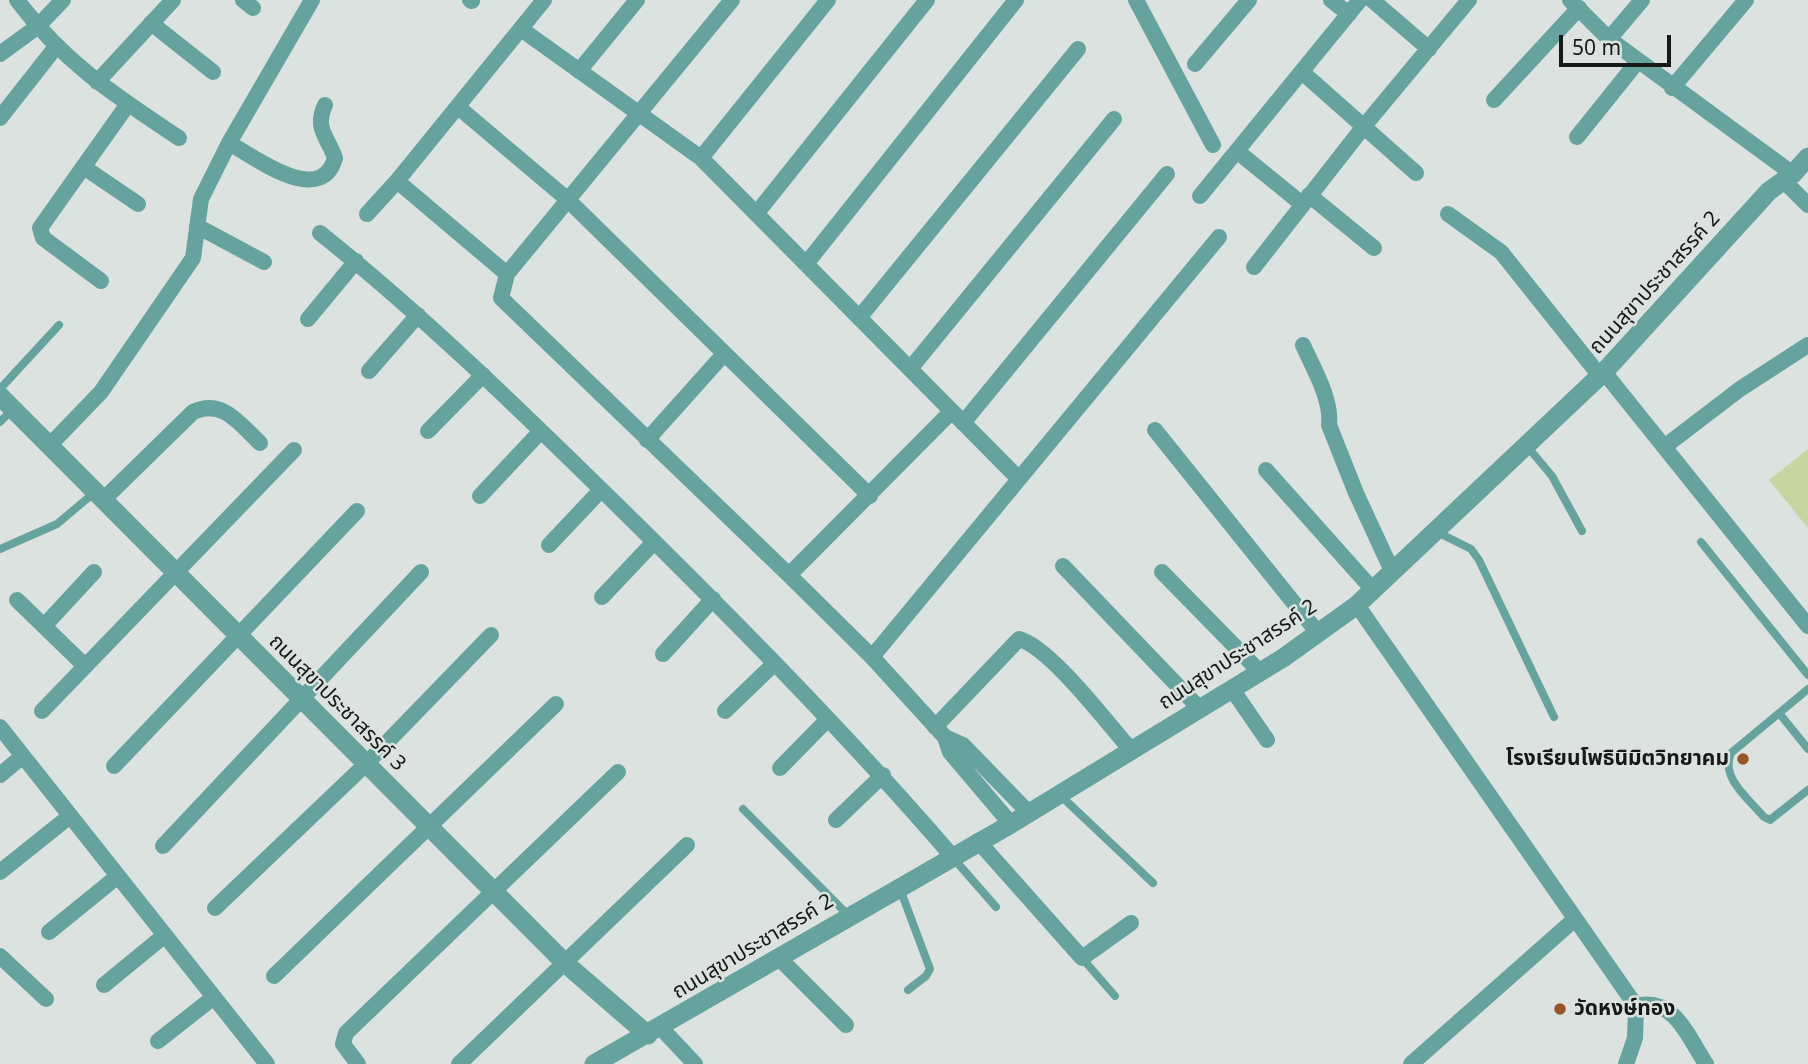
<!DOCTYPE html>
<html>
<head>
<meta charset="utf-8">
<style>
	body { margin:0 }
	#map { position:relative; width:1808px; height:1064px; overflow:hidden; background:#dbe2df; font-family:"Noto Sans",sans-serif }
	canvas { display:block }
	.scale { position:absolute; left:1559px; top:35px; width:112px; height:32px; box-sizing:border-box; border:4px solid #161917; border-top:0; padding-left:9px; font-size:21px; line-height:24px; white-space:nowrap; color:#161917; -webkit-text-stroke:5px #dbe2df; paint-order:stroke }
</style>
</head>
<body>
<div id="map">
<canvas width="1808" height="1064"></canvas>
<div class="scale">50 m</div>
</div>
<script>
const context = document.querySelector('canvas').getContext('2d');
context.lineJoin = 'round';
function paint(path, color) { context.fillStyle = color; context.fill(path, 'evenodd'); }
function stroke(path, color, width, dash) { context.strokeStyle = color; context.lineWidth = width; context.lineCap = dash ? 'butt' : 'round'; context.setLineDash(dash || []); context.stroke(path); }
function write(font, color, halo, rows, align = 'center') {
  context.font = font + ' "Noto Sans","Noto Sans Thai",sans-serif'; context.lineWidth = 5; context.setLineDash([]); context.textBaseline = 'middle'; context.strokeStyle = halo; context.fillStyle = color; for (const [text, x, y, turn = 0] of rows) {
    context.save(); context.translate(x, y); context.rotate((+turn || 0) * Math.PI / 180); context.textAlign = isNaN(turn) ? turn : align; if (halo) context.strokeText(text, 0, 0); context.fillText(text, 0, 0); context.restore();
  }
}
paint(new Path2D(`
	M1808,449V528L1769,480Z`), '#c7d6a0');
stroke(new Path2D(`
	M0,389L59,325
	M0,422L13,409
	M1526,445L1552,476L1582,531
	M1435,531L1471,549L1479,560L1554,717
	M1701,542L1808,675
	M0,549L57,524L95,492
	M1808,689L1731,753C1720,778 1749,799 1764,817L1770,820L1808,790
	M1779,713L1808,749
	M1061,796L1153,883
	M743,809L850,917
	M954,859L996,907
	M900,889L930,969L926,976L908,990
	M1082,958L1115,996`), '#67a39e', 8);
stroke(new Path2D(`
	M17,0C63,62 116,96 179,138
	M243,0L253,8
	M470,0L472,1
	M732,0L507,274L501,298L789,575L872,657L945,737L950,752L1011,824
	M1136,0L1213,145
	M1331,0L1349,14
	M1372,0L1429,49
	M1570,0L1609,39L1793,174
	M151,23L213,72
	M521,29L701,158L1019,479
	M1609,39L1642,0
	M0,54L37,27L63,0
	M1195,64L1249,0
	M579,71L637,0
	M1302,72L1416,173
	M97,82L173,0
	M1672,88L1746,0
	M1494,100L1579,8
	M458,107L567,199L870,496
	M0,118L55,48
	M1577,137L1638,61
	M229,143C254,157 321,208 335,158C328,137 314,129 325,105
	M1238,152L1302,204
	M701,158L828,0
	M85,168L138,204
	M397,181L507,274
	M1784,181L1808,205
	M1309,195L1374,248
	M1200,196L1360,0
	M367,214L397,181L544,0
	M756,214L927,0
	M1448,214L1501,252L1600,376
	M197,226L264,262
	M320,233C425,317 520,410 616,504C732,618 846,733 952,856
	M806,264L1016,0
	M1254,267L1365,125L1469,0
	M101,281L43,238L40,228L128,104
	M859,318L1078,49
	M308,319L356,261
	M1303,345C1313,368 1332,399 1329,425L1356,493L1392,571
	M910,369L1114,119
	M369,371L418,315
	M1604,372L1808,626
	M963,423L1167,174
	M1155,430L1318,633
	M428,431L483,375
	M647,440L724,354
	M49,446L101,392L193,258L201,199L229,143L312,0
	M1664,447L1740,389L1808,345
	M1266,470L1373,590
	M480,496L541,431
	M103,500L193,412C222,398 240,424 260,443
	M549,545L601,490
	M1063,566L1200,709
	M1162,572L1260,672
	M789,575L952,411
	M602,597L654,542
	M17,600L84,665
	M1357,605L1636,1006L1635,1038L1626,1064
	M45,625L94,572
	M663,654L713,599
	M872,657L1219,237
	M1232,689L1267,740
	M42,711L294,450
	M725,711L775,663
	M0,727L267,1064
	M935,727L1019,639C1050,647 1108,724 1131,750
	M945,737L963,745L1028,812
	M114,766L357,511
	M780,768L827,720
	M0,775L23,756
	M836,820L883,775
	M978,841L1082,958L1131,923
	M163,846L421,572
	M0,872L70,816
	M215,908L366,764L491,635
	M49,932L118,876
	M0,956L46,999
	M779,958L846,1025
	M274,976L556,704
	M104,985L165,935
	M1636,1006C1674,996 1688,1037 1706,1064
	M661,1028L695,1064
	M158,1041L214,997
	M358,1064L343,1044L346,1033L618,772
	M459,1064L687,845
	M1411,1064L1575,919`), '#67a39e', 16);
stroke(new Path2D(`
	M0,396L566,964L648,1035
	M594,1064L1011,824L1283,658L1357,605L1604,372L1769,191L1793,174L1808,157`), '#67a39e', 19);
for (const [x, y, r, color] of [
	[1743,759,7,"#995427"],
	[1560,1009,7,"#995427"]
]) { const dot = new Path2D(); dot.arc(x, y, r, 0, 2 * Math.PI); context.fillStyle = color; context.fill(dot); stroke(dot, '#dbe2df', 2.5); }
write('21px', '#161917', '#dbe2df', [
	["ถนนสุขาประชาสรรค์ 2",1655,283,-48],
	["ถนนสุขาประชาสรรค์ 2",1238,655,-33],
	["ถนนสุขาประชาสรรค์ 3",337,703,45],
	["ถนนสุขาประชาสรรค์ 2",753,947,-31]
]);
write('bold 21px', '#161917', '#dbe2df', [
	["โรงเรียนโพธินิมิตวิทยาคม",1729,759],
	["วัดหงษ์ทอง",1574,1009,"left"]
], 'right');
</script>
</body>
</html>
